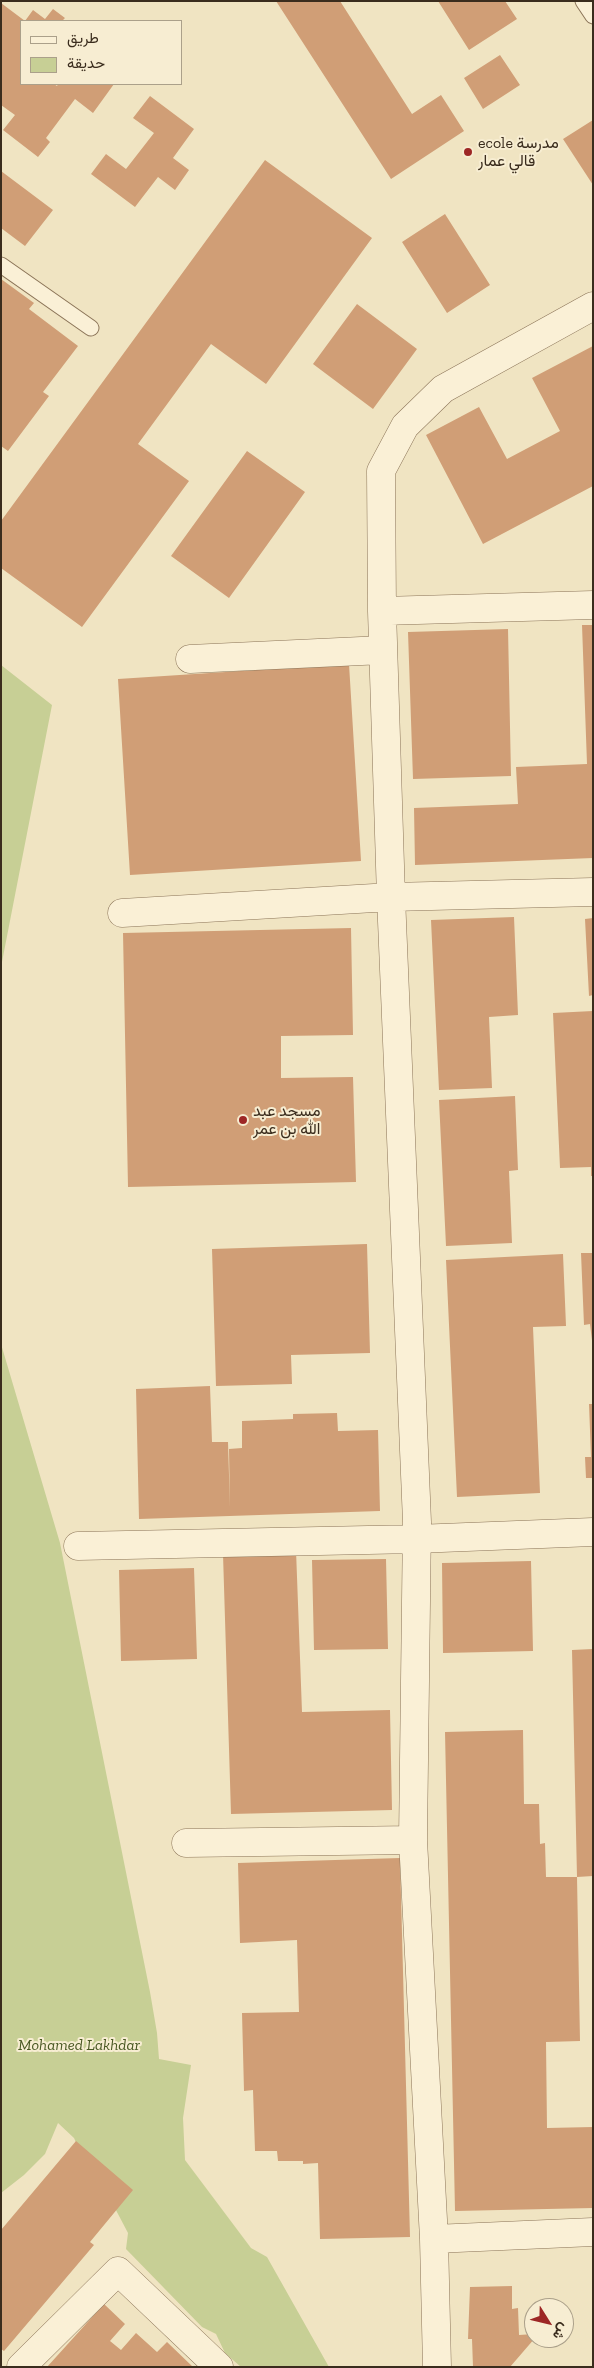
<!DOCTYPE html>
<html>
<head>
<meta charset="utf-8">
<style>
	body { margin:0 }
	#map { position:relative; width:594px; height:2368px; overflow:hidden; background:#f0e4c2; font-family:"Zilla Slab",Vazirmatn,serif }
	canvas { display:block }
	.frame { position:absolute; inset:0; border:2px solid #3a2c1d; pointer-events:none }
	.legend { position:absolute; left:20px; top:20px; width:162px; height:65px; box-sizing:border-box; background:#f7edd2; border:1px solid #aba08a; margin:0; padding:6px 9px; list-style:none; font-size:15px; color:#3a2c1d }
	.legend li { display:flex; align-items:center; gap:10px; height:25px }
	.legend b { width:25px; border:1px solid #aba08a }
	.north { position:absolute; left:524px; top:2298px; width:50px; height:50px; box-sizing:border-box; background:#f7edd2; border:1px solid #aba08a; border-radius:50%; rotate:126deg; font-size:14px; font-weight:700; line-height:20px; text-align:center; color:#3a2c1d }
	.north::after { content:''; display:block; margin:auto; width:18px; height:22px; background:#9d2725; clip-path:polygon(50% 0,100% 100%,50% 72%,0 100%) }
</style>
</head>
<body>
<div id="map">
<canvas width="594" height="2368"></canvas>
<div class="frame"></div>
<ul class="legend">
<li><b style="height:6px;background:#faf0d6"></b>طريق</li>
<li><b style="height:14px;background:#c7cf95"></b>حديقة</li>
</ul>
<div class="north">ش</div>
</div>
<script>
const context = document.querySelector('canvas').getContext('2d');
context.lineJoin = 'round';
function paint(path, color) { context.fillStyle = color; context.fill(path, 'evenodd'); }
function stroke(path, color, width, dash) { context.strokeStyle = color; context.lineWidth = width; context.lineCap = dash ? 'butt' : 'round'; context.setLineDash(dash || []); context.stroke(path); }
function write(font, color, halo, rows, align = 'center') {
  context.font = font + ' "Zilla Slab",Vazirmatn,serif'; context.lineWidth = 4; context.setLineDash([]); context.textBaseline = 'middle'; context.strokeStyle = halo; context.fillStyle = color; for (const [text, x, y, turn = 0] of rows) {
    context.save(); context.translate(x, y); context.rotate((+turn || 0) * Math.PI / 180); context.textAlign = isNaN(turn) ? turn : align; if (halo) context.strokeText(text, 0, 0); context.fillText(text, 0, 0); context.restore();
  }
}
paint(new Path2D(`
	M1,665L52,705L1,967Z
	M1,1344L60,1543L150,1992L157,2033L159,2059L191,2065L183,2118L185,2160L251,2248L267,2257L329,2367H241L225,2353L216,2334L202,2327L126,2249L128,2233L107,2193L85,2162L74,2138L58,2123L45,2154L24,2175L1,2193Z`), '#c7cf95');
paint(new Path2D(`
	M276,1H340L412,114L441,95L464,131L391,179Z
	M438,1H505L517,19L469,50Z
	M1,3L25,21L33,10L45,19L53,9L65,18L62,21H21V84H54L57,86L58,84H114L93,113L75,99L46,138L50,142L38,157L3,130L15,115L1,105Z
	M500,55L520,85L483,109L464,78Z
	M150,96L194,129L173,158L189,170L175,190L158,177L135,207L91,174L106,154L126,169L154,133L133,118Z
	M593,120V185L563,139Z
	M265,160L372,238L266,384L211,344L138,444L189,481L82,627L1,568V521Z
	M1,171L53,210L25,246L1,228Z
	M445,214L490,285L447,313L402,242Z
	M1,279L34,303L29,309L78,346L43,392L49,396L8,451L1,446Z
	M357,304L417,349L373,409L313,364Z
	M593,346V486L483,544L426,435L479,407L507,459L560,431L532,378Z
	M247,451L305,492L229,598L171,556Z
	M582,625H593V858L415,865L414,808L518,804L516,767L587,764Z
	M508,629L511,776L413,779L408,632Z
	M349,664L361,861L130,875L118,679Z
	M514,917L518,1015L489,1017L492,1088L439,1090L431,920Z
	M593,918V995L589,996L585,919Z
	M351,928L353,1035L281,1036V1078L353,1077L356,1182L128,1187L123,933Z
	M593,1011V1176H591V1167L560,1168L553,1013Z
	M515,1096L518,1170L509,1171L512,1243L446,1246L439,1100Z
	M367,1244L370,1353L291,1355L292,1384L216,1386L212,1249Z
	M581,1253H593V1349L590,1324L584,1325Z
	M563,1254L566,1326L533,1327L540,1493L457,1497L446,1260Z
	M210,1386L212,1442H228L230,1508L229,1449L242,1448V1421L293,1419V1414L337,1413L338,1431L378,1430L380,1511L139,1519L136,1389Z
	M589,1404H593V1457H591Z
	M585,1457H593V1478H586Z
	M296,1550L302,1712L390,1710L392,1810L231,1814L223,1554Z
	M386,1559L388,1649L314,1650L312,1560Z
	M531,1561L533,1651L443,1653L442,1563Z
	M194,1568L197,1659L121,1661L119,1570Z
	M593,1649V1876L577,1877L572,1650Z
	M523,1730L524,1804H539L540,1844L545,1843L546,1877H577L580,2041L546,2042L547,2128L593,2127V2208L455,2211L445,1732Z
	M400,1858L410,2237L320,2239L318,2163L303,2164V2161H278L277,2151H255L253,2090L244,2091L242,2013L299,2012L297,1940L240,1943L238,1863Z
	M76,2141L133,2190L90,2242L94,2245L4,2351L1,2349V2230Z
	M512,2286V2309L518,2308L519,2335L534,2334L535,2338L510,2367H473L472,2339H468L470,2287Z
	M104,2304L125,2324L110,2341L121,2350L136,2333L157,2352L167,2342L193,2367H47Z`), '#d09e76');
const lane = new Path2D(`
	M583,1L593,16
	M1,265L91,328`);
const street = new Path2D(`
	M382,611L593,605
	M190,659L383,650
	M122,913L391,897L593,892
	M78,1546L416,1539L593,1532
	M186,1843L413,1840
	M434,2239L593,2232
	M21,2367L118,2271L219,2367
	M437,2367L434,2239L413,1840L417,1522L391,897L382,611L381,471L405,426L443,389L593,306`);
stroke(lane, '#8b7458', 17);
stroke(street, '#8b7458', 29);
stroke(lane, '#faf0d6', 15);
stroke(street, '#faf0d6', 28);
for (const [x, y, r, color] of [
	[468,152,5,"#9d2725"],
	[243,1120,5,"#9d2725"]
]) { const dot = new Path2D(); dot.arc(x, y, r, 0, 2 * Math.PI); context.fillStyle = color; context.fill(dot); stroke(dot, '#f7edd2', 2); }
write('16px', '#3a2c1d', '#f7edd2', [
	["ecole مدرسة",478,143],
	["قالي عمار",478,161],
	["مسجد عبد",253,1111],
	["الله بن عمر",253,1129]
], 'left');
write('italic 16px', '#495823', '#f7edd2', [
	["Mohamed Lakhdar",79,2045]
]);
</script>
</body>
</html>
